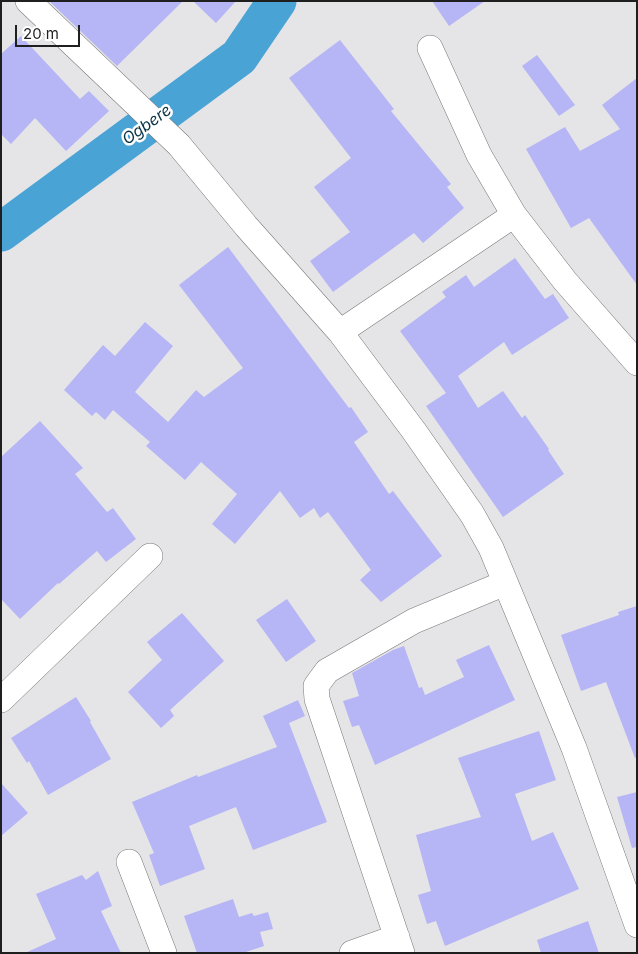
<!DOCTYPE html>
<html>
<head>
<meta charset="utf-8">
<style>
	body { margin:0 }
	#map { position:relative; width:638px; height:954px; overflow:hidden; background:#e5e5e7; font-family:Inter,sans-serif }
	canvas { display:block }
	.frame { position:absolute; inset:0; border:2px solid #1f1f20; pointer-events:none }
	.scale { position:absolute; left:15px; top:25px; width:65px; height:22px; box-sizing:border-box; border:2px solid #1f1f20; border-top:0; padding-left:6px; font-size:15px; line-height:18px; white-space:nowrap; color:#1f1f20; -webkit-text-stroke:4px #fff; paint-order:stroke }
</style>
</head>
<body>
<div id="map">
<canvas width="638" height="954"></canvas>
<div class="frame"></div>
<div class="scale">20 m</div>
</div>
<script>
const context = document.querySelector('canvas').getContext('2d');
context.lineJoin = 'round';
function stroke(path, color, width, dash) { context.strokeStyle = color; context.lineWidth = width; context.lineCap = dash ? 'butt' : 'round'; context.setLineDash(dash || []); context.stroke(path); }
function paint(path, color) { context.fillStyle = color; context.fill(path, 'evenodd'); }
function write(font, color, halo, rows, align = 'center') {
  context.font = font + ' Inter,sans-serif'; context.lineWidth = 5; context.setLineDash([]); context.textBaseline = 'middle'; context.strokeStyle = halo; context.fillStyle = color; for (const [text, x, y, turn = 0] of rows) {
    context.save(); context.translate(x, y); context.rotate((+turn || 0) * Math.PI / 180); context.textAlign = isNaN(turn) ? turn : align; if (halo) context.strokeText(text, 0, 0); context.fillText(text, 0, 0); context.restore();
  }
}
stroke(new Path2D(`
	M1,232L239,57L277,1`), '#49a3d4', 39);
paint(new Path2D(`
	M49,1H183L117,66Z
	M193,1H236L216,23Z
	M432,1H485L449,26Z
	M21,36L80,99L89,91L109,111L66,151L35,118L11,144L1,134V54Z
	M340,40L394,109L391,111L451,184L447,187L464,208L423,243L414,233L333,292L310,261L350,232L314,187L351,158L289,78Z
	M537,55L575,105L559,116L522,66Z
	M637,78V285L589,218L571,228L526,149L565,127L580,151L620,129L602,105Z
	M228,247L349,408L351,407L368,432L354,442L389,494L393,491L442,556L381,602L360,580L371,570L328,512L320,518L314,508L300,518L280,491L235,544L212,524L237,494L201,462L185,480L146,446L150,442L113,410L105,420L96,412L92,416L64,390L103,345L115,356L145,322L173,346L135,392L168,422L196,390L204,397L243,368L179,285Z
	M515,258L545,299L553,294L569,318L512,355L504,342L458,376L478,408L503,391L522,418L525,415L549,449L548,450L564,474L503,517L426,406L446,393L400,331L446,297L442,292L466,275L474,287Z
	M40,421L83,468L75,474L107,512L113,508L136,539L106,562L97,551L59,584L58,583L20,619L1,599V457Z
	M287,599L316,641L286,662L256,620Z
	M637,606V757L635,758L606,682L581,691L561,635L619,615L618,612Z
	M182,613L224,661L170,710L174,716L161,728L128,692L162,660L147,642Z
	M489,645L515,700L375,765L359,725L352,727L343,701L359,696L352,673L393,650L404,646L419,688L422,687L425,695L464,677L456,660Z
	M76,697L91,721L90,722L111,759L48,795L29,761L27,763L11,738Z
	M298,700L305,716L289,723L327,822L253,850L236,807L189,826L205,869L160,886L149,855L154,853L132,802L197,775L198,777L277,747L263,716Z
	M539,731L556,780L515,794L532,841L553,832L579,889L445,946L436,921L427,924L418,895L431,891L416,835L481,817L458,758Z
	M1,783L28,813L1,836Z
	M637,792V847L632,848L617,797Z
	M98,871L112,906L101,911L121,953H25L56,939L36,894L82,875L86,880Z
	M233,899L239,917L252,913L254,916L268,912L273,929L260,932L264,946L243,953H197L184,916Z
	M588,921L599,953H541L537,940Z`), '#b6b5f5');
const minor = new Path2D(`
	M28,1L179,145L246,226L340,332L414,431L472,514L491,548L574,748L637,925
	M430,48L479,155L514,215L565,281L637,363
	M340,332L514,215
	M1,700L150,556
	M129,862L164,953
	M352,953L397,937
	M402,953L317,699L316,686L327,671L414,621L505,583`);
stroke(minor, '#787879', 26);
stroke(minor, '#fff', 25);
write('italic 16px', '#0a3347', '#fff', [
	["Ogbere",147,125,-36]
]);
</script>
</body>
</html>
